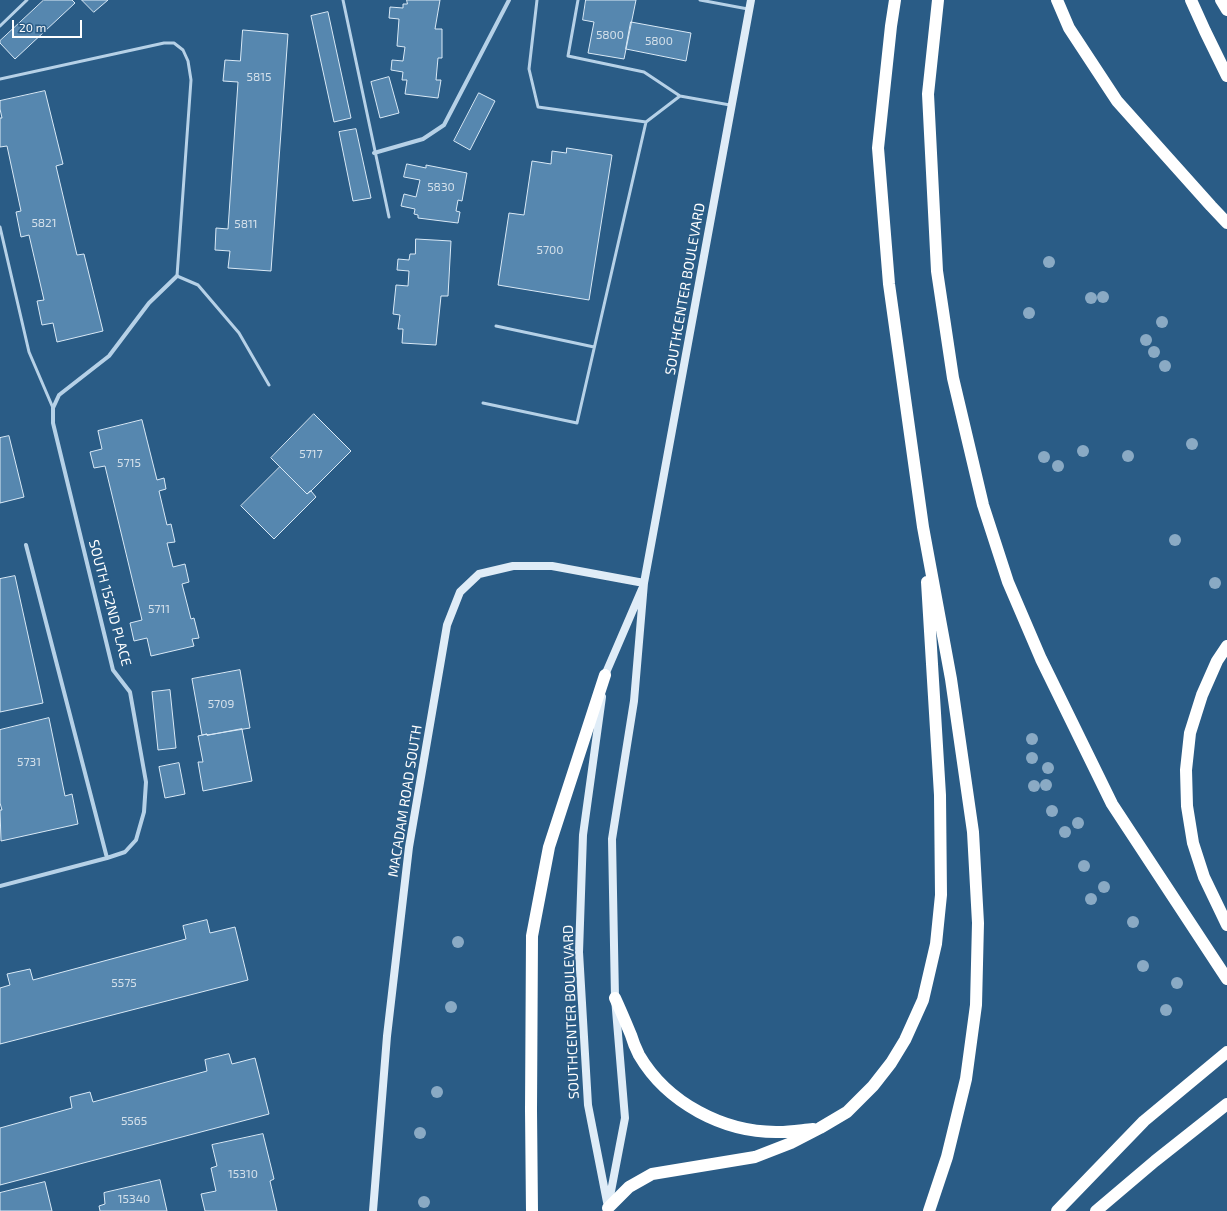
<!DOCTYPE html>
<html>
<head>
<meta charset="utf-8">
<style>
	body { margin:0 }
	#map { position:relative; width:1227px; height:1211px; overflow:hidden; background:#2a5c86; font-family:"Exo 2",sans-serif }
	canvas { display:block }
	.scale { position:absolute; left:12px; top:20px; width:70px; height:18px; box-sizing:border-box; border:2px solid #fff; border-top:0; padding-left:5px; font-size:12px; line-height:14px; white-space:nowrap; color:#fff; -webkit-text-stroke:3px #2a5c86; paint-order:stroke }
</style>
</head>
<body>
<div id="map">
<canvas width="1227" height="1211"></canvas>
<div class="scale">20 m</div>
</div>
<script>
const context = document.querySelector('canvas').getContext('2d');
context.lineJoin = 'round';
function paint(path, color) { context.fillStyle = color; context.fill(path, 'evenodd'); }
function stroke(path, color, width, dash) { context.strokeStyle = color; context.lineWidth = width; context.lineCap = dash ? 'butt' : 'round'; context.setLineDash(dash || []); context.stroke(path); }
function write(font, color, halo, rows, align = 'center') {
  context.font = font + ' "Exo 2",sans-serif'; context.lineWidth = 3.5; context.setLineDash([]); context.textBaseline = 'middle'; context.strokeStyle = halo; context.fillStyle = color; for (const [text, x, y, turn = 0] of rows) {
    context.save(); context.translate(x, y); context.rotate((+turn || 0) * Math.PI / 180); context.textAlign = isNaN(turn) ? turn : align; if (halo) context.strokeText(text, 0, 0); context.fillText(text, 0, 0); context.restore();
  }
}
const building = new Path2D(`
	M44,0H72L75,3L15,59L0,43V41Z
	M82,0H108L94,12Z
	M407,0H440L435,29H442V58H438L436,80H441L438,98L405,94L407,80H402L403,72L391,70L392,60L403,61L405,47L397,46L399,19L389,18L390,7L403,8V4H407Z
	M586,0H636L624,59L588,53L594,22L583,20Z
	M328,12L351,118L334,122L311,16Z
	M631,22L691,33L686,61L626,49Z
	M243,30L288,34L271,271L228,268L230,251L215,250L216,228L228,229L238,82L223,81L225,60L240,61Z
	M389,77L399,113L380,118L371,82Z
	M45,91L63,164L56,166L77,255L84,254L103,331L57,342L53,323L42,325L37,301L44,300L29,235L21,237L16,212L21,211L7,146L0,147V118H2L0,109V101Z
	M479,93L495,101L470,150L454,141Z
	M356,129L371,198L353,201L339,132Z
	M567,148L612,155L589,300L498,285L509,213L524,215L532,161L551,164L552,151L566,153Z
	M407,164L426,168V165L467,173L462,201L458,200L456,211L460,212L458,223L418,218V215L414,214L415,209L401,206L404,194L416,197L420,180L404,177Z
	M416,239L451,241L448,296H441L436,345L402,343L403,329H398L400,315L393,314L396,285L408,286L409,271L397,270L398,259L409,260L410,254H415Z
	M314,414L351,451L311,491L307,494L271,458Z
	M142,420L157,480L164,478L166,489L159,491L167,525L171,524L175,542L167,543L173,567L185,564L189,582L182,584L191,619L194,618L199,638L192,639L194,646L151,656L147,638L134,641L130,623L142,620L105,466L94,468L90,452L102,449L98,431Z
	M9,436L24,497L0,503V438Z
	M280,467L307,494L310,491H311L316,497L274,539L241,506Z
	M15,576L43,703L0,712V579Z
	M240,670L250,728L207,735V734L202,735L192,679Z
	M170,690L176,748L158,750L152,692Z
	M49,718L65,796L72,794L78,824L1,841L0,810H2L0,803V730Z
	M242,729L252,781L203,791L198,762H203L198,736L207,734V735Z
	M179,763L185,794L165,798L159,767Z
	M207,920L210,933L235,927L248,980L0,1044V988L10,985L7,974L30,969L33,980L186,939L183,926Z
	M229,1054L232,1064L255,1058L269,1114L0,1185V1128L72,1108L70,1097L90,1092L93,1102L207,1071L205,1060Z
	M263,1134L274,1179L270,1181L277,1211H205L201,1194L216,1191L211,1168L217,1166L212,1145Z
	M160,1180L167,1211H100L99,1206L105,1204L104,1193Z
	M45,1182L52,1211H0V1193Z`);
paint(building, '#5687af');
stroke(building, '#d9e9f6', 1);
stroke(new Path2D(`
	M343,0L389,217
	M578,0L568,56L644,72L680,96
	M700,0L748,9
	M0,26L27,0
	M0,79L164,43H174L183,50L188,61L191,80L177,276L198,285L239,333L269,385
	M646,122L680,96L730,105
	M0,227L29,352L53,408
	M496,326L594,347
	M483,403L577,423L646,122L538,107L529,69L537,0`), '#b6d1e7', 3);
stroke(new Path2D(`
	M374,153L423,139L444,125L509,0
	M26,545L107,858
	M0,886L107,858L125,852L136,840L144,812L146,782L130,692L113,670L53,423V408L59,395L109,356L149,303L177,276`), '#b6d1e7', 4);
stroke(new Path2D(`
	M604,680L605,675L642,589
	M602,697L583,835L579,952L588,1105L607,1202
	M608,1207L625,1118L615,998L612,839L634,701L644,583L751,0
	M373,1211L387,1036L409,847L447,625L460,592L479,574L513,566H552L644,583`), '#dfecf7', 8);
stroke(new Path2D(`
	M895,0L891,26L878,148L889,284L923,527L951,679L973,832L978,923L976,1005L966,1079L947,1157L929,1211
	M938,0L928,94L937,271L953,378L983,505L1008,582L1041,659L1112,804L1227,979
	M1057,0L1069,28L1117,101L1211,206L1227,223
	M1191,0L1205,31L1227,76
	M1221,0L1227,10
	M1227,646L1217,661L1202,695L1190,733L1186,770L1187,806L1193,843L1204,877L1227,925
	M615,998C621,1011 626,1023 631,1035C633,1042 636,1049 639,1055C667,1103 724,1133 779,1132C790,1132 802,1130 813,1129
	M608,1208L629,1187L652,1174L755,1157L791,1143L820,1128L847,1112L873,1086L891,1063L905,1040L923,1000L936,944L941,895L940,795L927,582
	M532,1211L531,1110L532,936L549,847L605,675
	M1057,1211L1144,1121L1227,1052
	M1096,1211L1155,1161L1227,1104`), '#fff', 12);
context.fillStyle = '#8aaac4';
for (const [x, y] of [
	[1049,262],
	[1103,297],
	[1091,298],
	[1029,313],
	[1162,322],
	[1146,340],
	[1154,352],
	[1165,366],
	[1192,444],
	[1083,451],
	[1128,456],
	[1044,457],
	[1058,466],
	[1175,540],
	[1215,583],
	[1032,739],
	[1032,758],
	[1048,768],
	[1046,785],
	[1034,786],
	[1052,811],
	[1078,823],
	[1065,832],
	[1084,866],
	[1104,887],
	[1091,899],
	[1133,922],
	[458,942],
	[1143,966],
	[1177,983],
	[451,1007],
	[1166,1010],
	[437,1092],
	[420,1133],
	[424,1202]
]) { context.beginPath(); context.arc(x, y, 6, 0, 2 * Math.PI); context.fill(); }
write('12px', '#d5e1eb', null, [
	["5800",610,35],
	["5800",659,41],
	["5815",259,77],
	["5830",441,187],
	["5821",44,223],
	["5811",246,224],
	["5700",550,250],
	["5717",311,454],
	["5715",129,463],
	["5711",159,609],
	["5709",221,704],
	["5731",29,762],
	["5575",124,983],
	["5565",134,1121],
	["15310",243,1174],
	["15340",134,1199]
]);
write('14px', '#fff', '#2a5c86', [
	["SOUTHCENTER BOULEVARD",685,289,-80],
	["SOUTH 152ND PLACE",110,603,75],
	["MACADAM ROAD SOUTH",405,801,-81],
	["SOUTHCENTER BOULEVARD",571,1012,-92]
]);
</script>
</body>
</html>
